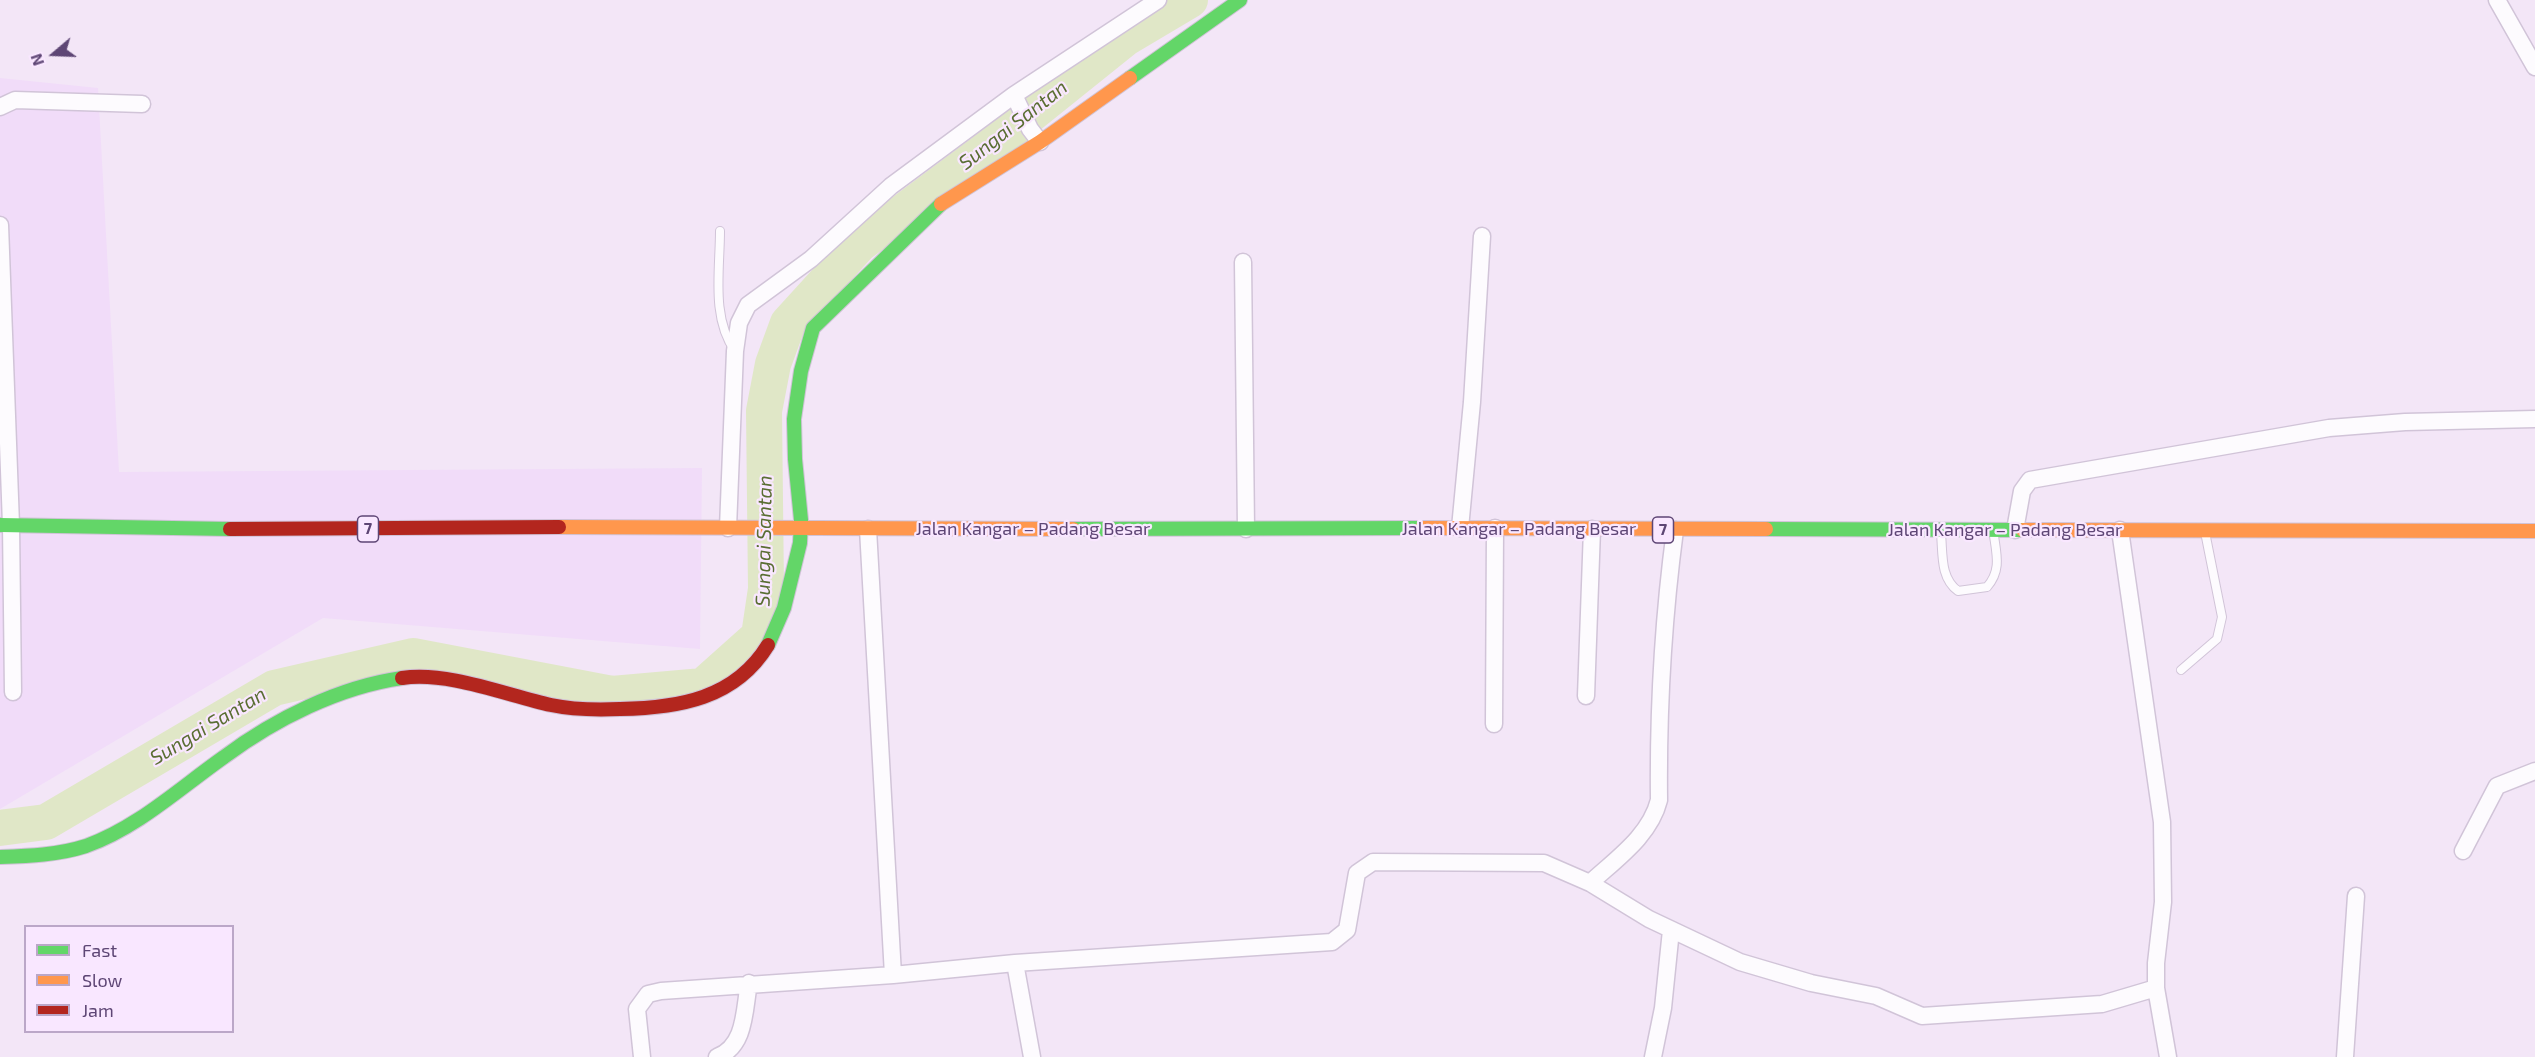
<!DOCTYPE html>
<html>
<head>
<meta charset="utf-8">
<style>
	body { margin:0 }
	#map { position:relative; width:2535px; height:1057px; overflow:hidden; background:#f3e6f7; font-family:"Exo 2",sans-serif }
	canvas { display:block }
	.legend { position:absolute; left:24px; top:925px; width:210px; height:108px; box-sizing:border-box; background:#f9e7ff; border:2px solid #bba7c8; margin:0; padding:8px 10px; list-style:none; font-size:18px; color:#5e4675 }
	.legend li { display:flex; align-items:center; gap:12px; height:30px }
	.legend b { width:30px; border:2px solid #bba7c8 }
	.north { position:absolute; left:24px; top:24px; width:60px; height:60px; -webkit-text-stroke:4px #f9e7ff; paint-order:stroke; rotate:251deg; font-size:16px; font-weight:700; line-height:24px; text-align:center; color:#5e4675 }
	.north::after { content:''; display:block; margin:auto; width:21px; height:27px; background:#5e4675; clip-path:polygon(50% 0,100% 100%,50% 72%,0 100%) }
</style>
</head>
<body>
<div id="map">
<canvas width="2535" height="1057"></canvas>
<ul class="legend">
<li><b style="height:8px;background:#63d668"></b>Fast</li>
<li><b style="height:8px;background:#ff974d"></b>Slow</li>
<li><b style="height:8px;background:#b3261e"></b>Jam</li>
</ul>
<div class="north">N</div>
</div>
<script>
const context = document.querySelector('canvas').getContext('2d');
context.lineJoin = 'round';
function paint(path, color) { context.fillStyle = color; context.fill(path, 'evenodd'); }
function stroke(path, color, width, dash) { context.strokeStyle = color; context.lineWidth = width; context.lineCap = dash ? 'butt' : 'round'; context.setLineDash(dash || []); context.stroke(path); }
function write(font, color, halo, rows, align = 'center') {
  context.font = font + ' "Exo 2",sans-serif'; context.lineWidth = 4.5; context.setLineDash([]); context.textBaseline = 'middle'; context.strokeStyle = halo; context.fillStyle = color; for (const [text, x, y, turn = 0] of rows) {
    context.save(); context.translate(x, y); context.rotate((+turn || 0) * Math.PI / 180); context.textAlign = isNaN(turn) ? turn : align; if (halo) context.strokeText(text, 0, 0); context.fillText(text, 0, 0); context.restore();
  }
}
paint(new Path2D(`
	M0,78L98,88L119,472L702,468L700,649L323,618L0,809Z`), '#f1dcf9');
stroke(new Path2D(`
	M0,828L46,822L274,688L413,656L612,694L703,686L759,636L766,589L764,411L773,364L788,323L860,244L999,140L1126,38L1190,0`), '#e0e7c7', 36);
const lane = new Path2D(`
	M720,231C720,270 711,318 735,351
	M1941,534C1943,554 1940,578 1958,591L1987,587C2001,571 1997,556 1994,536
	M2181,670L2217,639L2222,617L2206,537`);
const street = new Path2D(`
	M2497,0L2535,67
	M1014,95L1030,129L1040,142
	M0,107L15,100L142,104
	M0,225L11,525L13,692
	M1243,262L1246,529
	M728,528L735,351L739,323L748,305L811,259L891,186L1014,95L1158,0
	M1460,528L1472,402L1482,236
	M868,529L893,975
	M2015,530L2022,491L2030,480L2329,428L2405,422L2535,419
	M2120,530L2162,822L2163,902L2156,963V988L2168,1057
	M1586,696L1592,529
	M1494,724L1495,528
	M2463,851L2497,786L2535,771
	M1590,883C1616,859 1650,836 1659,800C1658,709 1663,620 1675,530
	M1015,963L1032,1057
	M642,1057L637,1009L648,994L661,991L893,975L1015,963L1332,942L1347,930L1357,873L1373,862L1544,863L1590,883L1649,919L1740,962L1811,983L1876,996L1922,1016L2102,1004L2156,988
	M717,1057C746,1046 744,1010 749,983
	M1653,1057L1663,1008L1671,930
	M2345,1057L2356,896`);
const fast = new Path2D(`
	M1130,78L1240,0
	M0,525L230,529
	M1073,529L1422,528
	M1766,529L2023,530
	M768,645L784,608L800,543L801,520L795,459L794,419L801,371L813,328L941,204
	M0,857C29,856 58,855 86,846C137,828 180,788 224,757C275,719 339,687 402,678`);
const slow = new Path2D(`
	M941,204L1040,142L1130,78
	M559,527L1073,529
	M1422,528L1766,529
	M2023,530L2535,531`);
const jam = new Path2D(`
	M230,529L559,527
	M402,678C448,671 506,695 551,705C574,710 596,710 620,709C678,708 735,699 768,645`);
stroke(lane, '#d1c4d8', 10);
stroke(street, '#d1c4d8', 19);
stroke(fast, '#d0c3d7', 16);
stroke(slow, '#d0c3d7', 16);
stroke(jam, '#d0c3d7', 16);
stroke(lane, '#fdfbfe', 8);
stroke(street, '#fdfbfe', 16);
stroke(fast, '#63d668', 14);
stroke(slow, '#ff974d', 14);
stroke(jam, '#b3261e', 14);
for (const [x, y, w] of [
	[368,529,21],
	[1663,530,21]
]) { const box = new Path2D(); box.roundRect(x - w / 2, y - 13, w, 26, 4.5); context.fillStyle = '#f9e7ff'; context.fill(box); stroke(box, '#5e4675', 1.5); }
write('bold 16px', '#5e4675', null, [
	["7",368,529],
	["7",1663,530]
]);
write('18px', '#5e4675', '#f9e7ff', [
	["Jalan Kangar – Padang Besar",1033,529],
	["Jalan Kangar – Padang Besar",1519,529],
	["Jalan Kangar – Padang Besar",2005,530]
]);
write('italic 20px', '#5a6e33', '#f9e7ff', [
	["Sungai Santan",1013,125,-38],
	["Sungai Santan",764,541,-89],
	["Sungai Santan",208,726,-31]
]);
</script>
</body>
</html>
